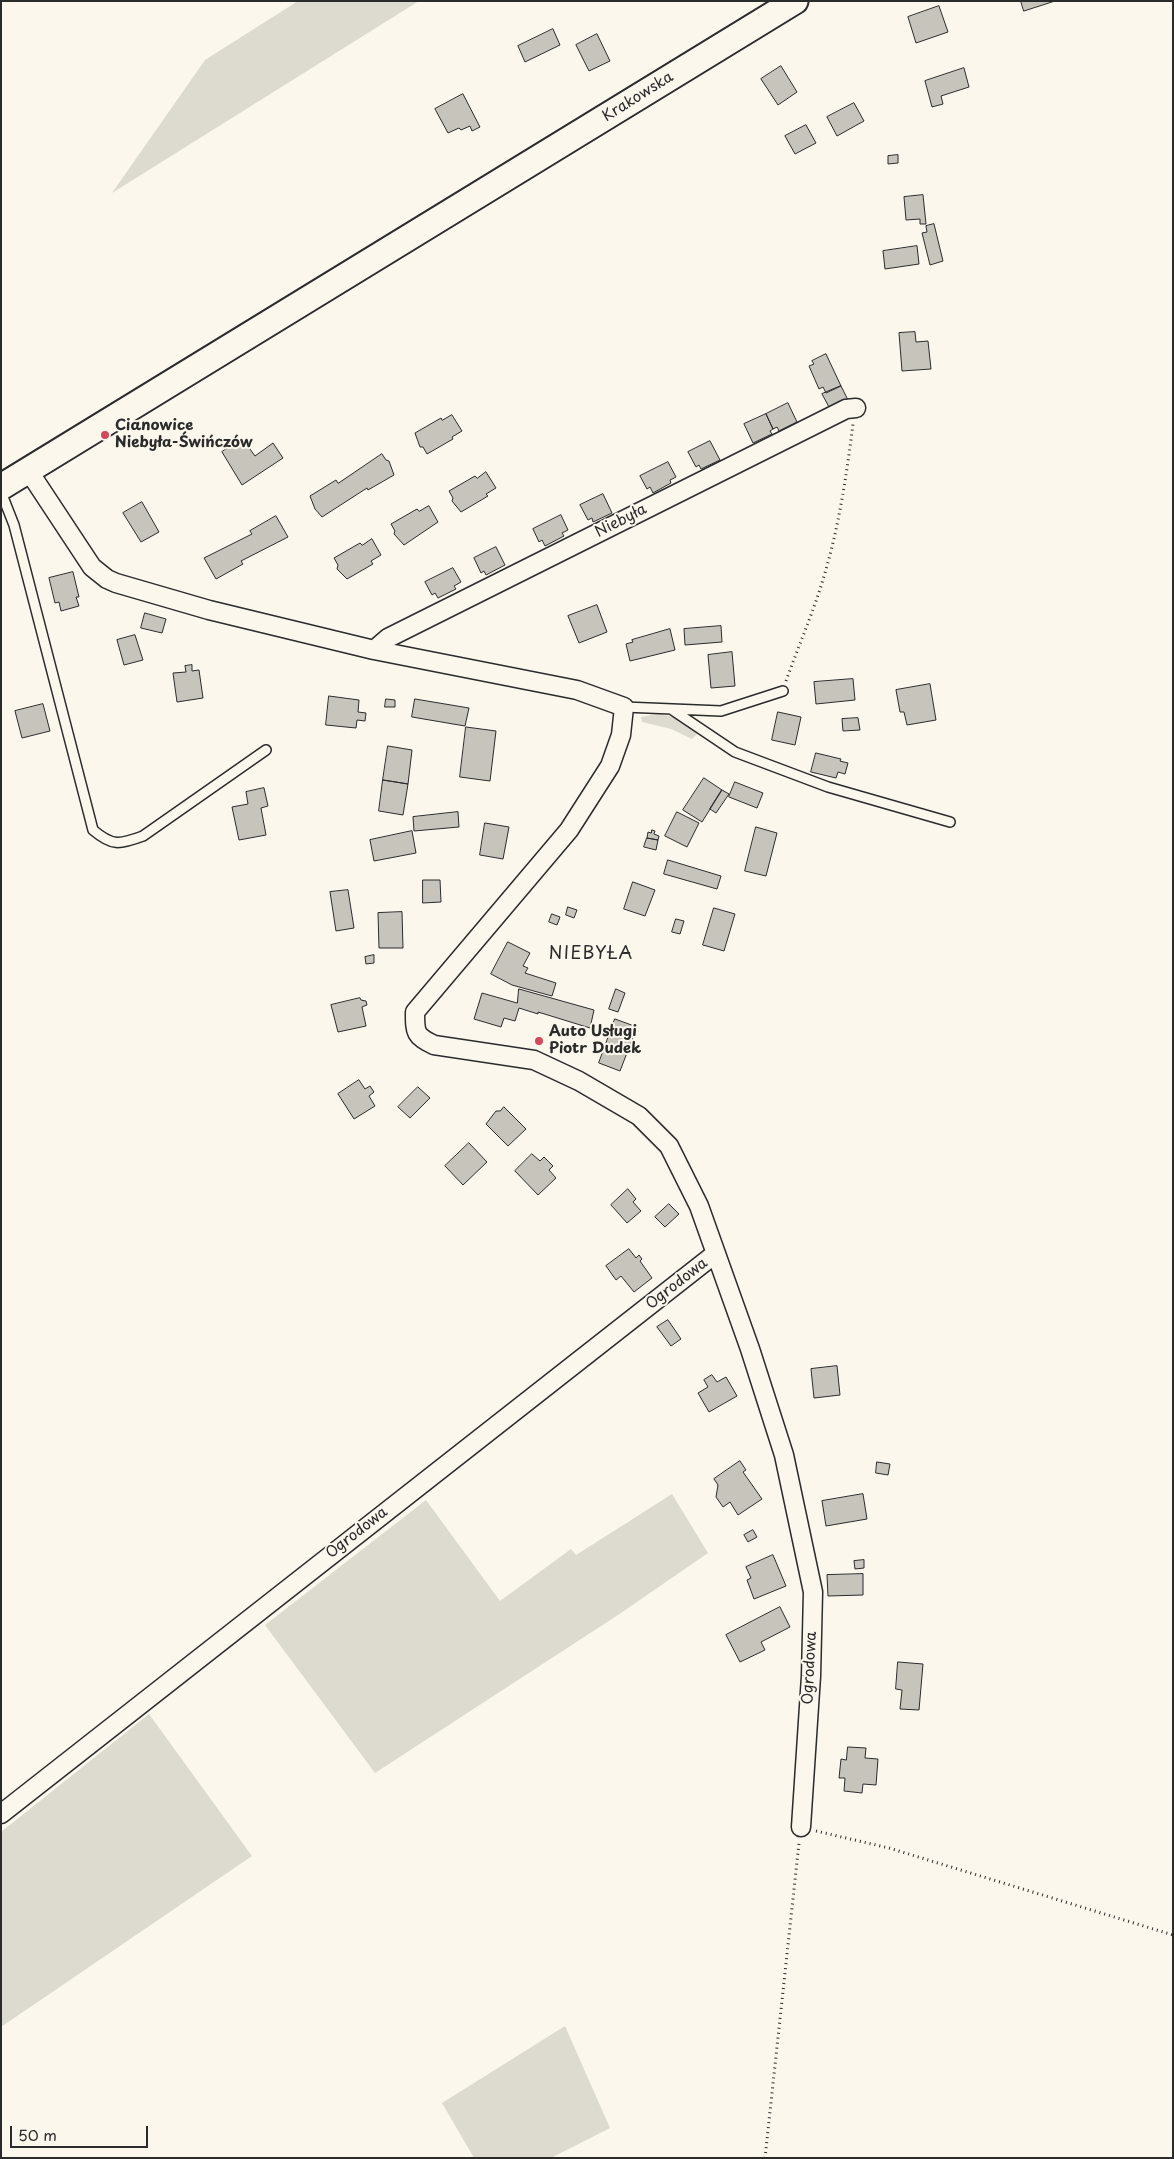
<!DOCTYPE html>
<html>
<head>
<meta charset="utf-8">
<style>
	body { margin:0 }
	#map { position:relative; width:1174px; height:2159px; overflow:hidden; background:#fbf7ec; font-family:"Playpen Sans",sans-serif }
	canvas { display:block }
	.frame { position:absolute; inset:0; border:2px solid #2b2b2b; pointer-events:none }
	.scale { position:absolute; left:10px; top:2126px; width:138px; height:22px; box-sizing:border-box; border:2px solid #2b2b2b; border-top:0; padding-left:6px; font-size:15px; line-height:18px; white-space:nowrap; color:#2b2b2b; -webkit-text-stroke:4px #fbf7ec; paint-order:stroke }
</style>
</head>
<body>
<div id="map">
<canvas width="1174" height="2159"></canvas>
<div class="frame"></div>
<div class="scale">50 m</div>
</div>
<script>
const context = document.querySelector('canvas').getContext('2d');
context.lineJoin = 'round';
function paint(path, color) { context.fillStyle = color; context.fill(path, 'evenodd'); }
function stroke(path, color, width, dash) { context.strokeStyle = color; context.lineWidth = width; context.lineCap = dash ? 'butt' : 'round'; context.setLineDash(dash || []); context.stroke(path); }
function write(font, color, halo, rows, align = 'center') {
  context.font = font + ' "Playpen Sans",sans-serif'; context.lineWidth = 4; context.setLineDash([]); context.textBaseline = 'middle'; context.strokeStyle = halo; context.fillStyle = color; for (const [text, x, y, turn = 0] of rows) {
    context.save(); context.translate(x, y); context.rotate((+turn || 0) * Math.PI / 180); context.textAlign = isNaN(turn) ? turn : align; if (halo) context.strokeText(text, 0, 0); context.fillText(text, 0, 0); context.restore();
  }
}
paint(new Path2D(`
	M298,1H419L112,193L205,60Z
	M657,714C674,716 686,720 697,734L692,739L671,729L642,722L641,717Z
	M672,1494L708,1553L618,1615L375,1773L265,1625L426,1500L500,1601L571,1549L576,1555Z
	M149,1714L252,1856L1,2027V1832Z
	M565,2026L610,2128L551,2158H474L442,2103Z`), '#dddad0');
const building = new Path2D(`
	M1021,1H1055L1024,11Z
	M939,6L948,32L916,43L908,17Z
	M553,29L560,45L525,62L518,46Z
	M597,34L610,61L589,71L576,45Z
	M781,66L797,92L778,105L761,79Z
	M964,68L969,87L941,96L943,104L932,107L925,81Z
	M463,94L480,127L472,131L470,126L461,130L459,128L448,133L435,109Z
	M854,103L864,121L837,136L827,117Z
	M806,125L816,143L795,154L785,136Z
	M898,155V163L888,164V156Z
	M923,195L926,224H920V219L906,220L904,197Z
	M934,224L943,261L930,265L922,233L927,232L926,226Z
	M917,246L919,264L885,269L883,251Z
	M915,332L916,342L928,341L931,369L902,371L899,333Z
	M826,354L841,386L826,393L823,387L819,389L809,366L814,364L812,361Z
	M841,386L848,400L830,409L822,394Z
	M788,403L797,422L779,431L777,427L773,429L766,414Z
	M766,414L773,429L770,431L772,434L753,443L744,424Z
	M452,415L462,431L452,437L453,439L427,454L423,447H420L415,433L441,418L442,420Z
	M242,438L255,456L273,443L283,458L242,485L222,452Z
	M710,441L720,460L701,469L699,465L696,467L688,452Z
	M382,454L386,460L389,461L394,475L368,490L367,488L322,517L315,509L310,496L336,480L338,483Z
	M668,462L676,477L670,480L671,483L653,493L650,487L647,489L640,476Z
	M486,472L496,488L486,494L488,496L461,512L452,501L453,498L449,491L475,476L477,478Z
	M603,494L612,513L593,522L592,518L588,520L580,505Z
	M142,502L159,532L141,542L123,513Z
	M429,506L438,522L404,545L394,534L395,531L391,524L417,509L419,511Z
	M561,515L568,530L562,533L564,536L545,546L542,540L539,542L533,529Z
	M276,516L288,537L241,561L243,564L216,579L204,558L252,534L250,531Z
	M372,539L381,555L371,561L373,564L347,579L337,569L338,565L334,558L360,543L362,545Z
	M496,547L505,565L486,575L484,571L481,573L474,558Z
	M453,568L461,582L454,586L456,589L438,598L435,593L432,595L425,582Z
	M73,572L79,597H76L79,606L61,611L59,602L55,603L49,578Z
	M597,605L607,632L579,643L568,616Z
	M145,613L166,619L162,633L141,628Z
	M721,626L722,642L685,645L684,629Z
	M670,629L675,650L630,661L626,644L633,642L632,640Z
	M135,635L143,660L124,665L117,640Z
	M732,652L735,686L711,688L708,655Z
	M192,665V671L199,670L203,698L177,702L173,673L186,672L185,666Z
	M853,679L855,700L816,704L814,682Z
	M930,684L936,720L907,725L904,712H900L896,690Z
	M329,696L359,700L358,712L366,713L365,721L357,720L356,728L326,725Z
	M386,699L395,700V707H385Z
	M415,699L469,708L465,726L412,717Z
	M43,704L50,731L22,738L15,711Z
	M778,712L801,717L795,745L772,740Z
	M858,718L860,730L843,731L842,719Z
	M466,727L496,731L490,781L460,777Z
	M388,746L412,750L408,784L383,780Z
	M816,753L841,759L840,761L848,763L845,774L838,772L836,778L811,772Z
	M704,778L722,790L702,822L683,810Z
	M383,780L408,784L403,815L379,811Z
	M735,782L763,793L757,808L729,797Z
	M264,788L268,806L261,808L266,835L239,840L232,807L248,804L246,792Z
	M722,790L729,794L716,813L710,809Z
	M458,812L459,827L414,831L413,817Z
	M677,812L699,823L687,847L665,836Z
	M485,823L509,827L503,859L480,855Z
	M756,827L777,833L766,876L745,871Z
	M652,830L655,831L654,834L659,836L658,840L647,838L648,832L651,833Z
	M412,831L416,853L374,861L370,840Z
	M647,838L658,840L656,850L644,847Z
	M668,860L721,876L717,889L664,874Z
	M423,880H440L441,902L423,903Z
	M633,882L655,890L645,916L624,909Z
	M348,890L354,928L336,931L330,892Z
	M568,907L577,910L574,918L566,915Z
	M714,908L735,914L724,951L703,945Z
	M402,912L403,948H379L378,913Z
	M552,914L560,917L557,925L549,922Z
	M676,919L684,921L680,934L672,932Z
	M508,942L530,953L523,966L528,968L525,973L556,983L552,996L512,985L491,974Z
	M374,955V963L366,964L365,957Z
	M519,989L594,1010L590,1028L538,1012V1014L519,1008L515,1021L504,1018L501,1027L474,1019L482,993L517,1003Z
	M616,989L625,993L618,1012L609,1009Z
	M360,998L361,1000L366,1001L367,1005L362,1007L366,1026L338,1032L331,1005Z
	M615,1019L637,1027L620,1071L599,1063Z
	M359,1080L365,1089L370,1086L374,1092L369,1096L375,1106L354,1119L338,1094Z
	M418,1087L430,1098L410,1118L398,1107Z
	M504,1107L526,1129L508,1146L486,1124L496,1111H500Z
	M469,1143L487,1162L463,1185L445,1166Z
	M532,1154L540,1161L544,1157L553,1166L549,1170L556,1178L538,1195L515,1171Z
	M628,1189L636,1199L633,1202L641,1211L627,1223L611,1205Z
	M669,1204L679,1214L665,1227L655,1217Z
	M629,1249L636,1258L639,1255L642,1259L640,1261L652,1278L634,1292L621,1276L616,1280L606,1266Z
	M668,1320L681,1339L671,1346L657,1327Z
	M837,1366L840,1395L814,1398L811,1369Z
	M712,1375L717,1382L726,1377L737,1396L709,1412L698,1393L708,1387L704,1380Z
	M740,1461L746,1470L743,1472L762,1499L738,1515L730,1502L723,1507L716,1497L718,1485L714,1479Z
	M877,1462L890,1464L888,1475L876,1473Z
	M863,1494L867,1519L826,1526L822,1501Z
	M753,1530L757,1537L748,1542L744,1535Z
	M773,1555L786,1586L754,1599L747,1580L751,1578L746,1567Z
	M864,1560V1568L855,1569L854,1561Z
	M863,1574V1595L828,1596L827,1575Z
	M780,1607L790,1627L761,1642L765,1650L740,1662L726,1635Z
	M898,1662L923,1664L919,1710L900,1709L902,1690L896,1689Z
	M848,1747L866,1748L865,1758L878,1759L876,1785L863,1784L862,1793L844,1791L845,1778H839L841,1759L846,1760Z`);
paint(building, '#c7c4bc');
stroke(building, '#2b2b2b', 1);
const service = new Path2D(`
	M1,492L14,525L93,830C112,846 119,845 143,836L266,750
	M624,707L721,711L783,691
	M671,709L735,752L828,787L950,822`);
const minor = new Path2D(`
	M28,470L92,567L107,579L116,583L209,610L374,650L577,690L624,707L621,735L610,766L569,830L415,1012C415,1033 415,1036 434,1045L534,1060L579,1081L639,1116L669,1146L699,1206L750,1349L784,1455L813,1592L811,1676L801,1827
	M374,650L388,638L846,409L856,408
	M1,1814L715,1254`);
const secondary = new Path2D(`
	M1,487L795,1`);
stroke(service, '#2b2b2b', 12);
stroke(minor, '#2b2b2b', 21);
stroke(secondary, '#2b2b2b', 29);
stroke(new Path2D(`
	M786,681C800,642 816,606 827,566C840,519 847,472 853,424
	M816,1831L889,1848L1173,1935
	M765,2158L799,1843`), '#2b2b2b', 3, [1, 4]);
stroke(service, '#fbf7ec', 9);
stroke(minor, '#fbf7ec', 18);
stroke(secondary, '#fbf7ec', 25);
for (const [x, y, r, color] of [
	[105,435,5,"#d1495b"],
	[539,1041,5,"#d1495b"]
]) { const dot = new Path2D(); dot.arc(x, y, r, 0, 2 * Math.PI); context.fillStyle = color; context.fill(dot); stroke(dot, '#fbf7ec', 2); }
write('15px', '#2b2b2b', '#fbf7ec', [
	["Krakowska",638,97,-32],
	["Niebyła",621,521,-27],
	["Ogrodowa",677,1284,-38],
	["Ogrodowa",357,1533,-38],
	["Ogrodowa",810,1668,-87]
]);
write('bold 15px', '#2b2b2b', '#fbf7ec', [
	["Cianowice",115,426],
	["Niebyła-Świńczów",115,443],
	["Auto Usługi",549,1032],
	["Piotr Dudek",549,1049]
], 'left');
context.letterSpacing = '1px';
write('18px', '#2b2b2b', '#fbf7ec', [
	["NIEBYŁA",591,954]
]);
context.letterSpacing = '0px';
</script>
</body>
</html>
